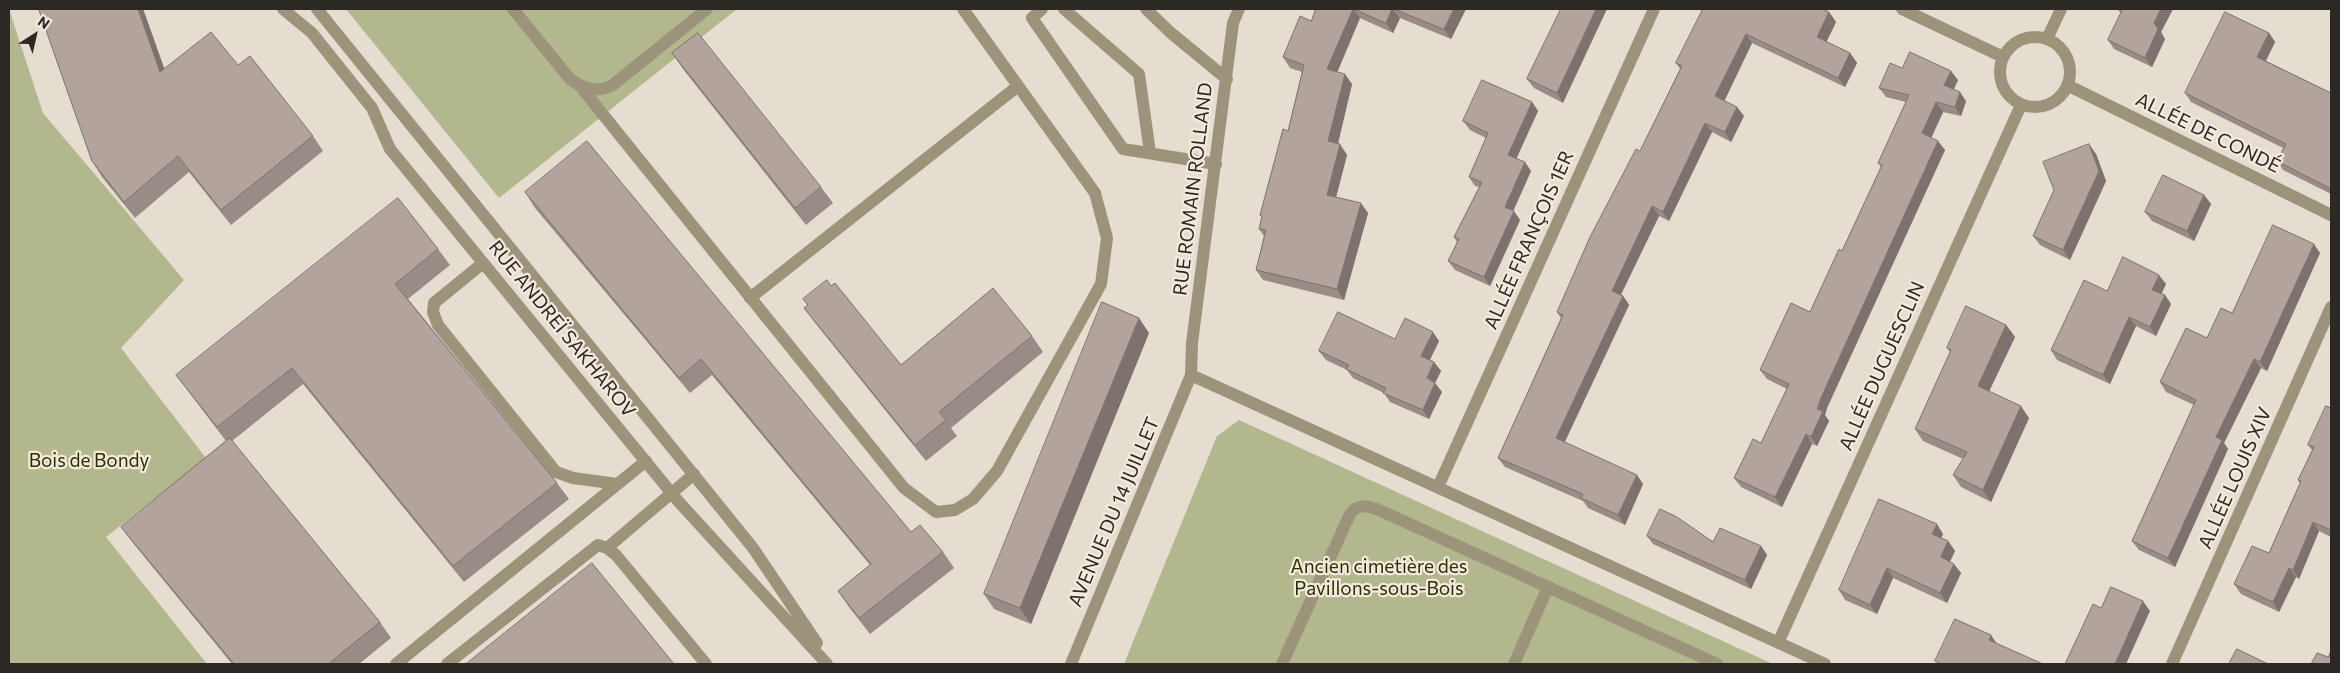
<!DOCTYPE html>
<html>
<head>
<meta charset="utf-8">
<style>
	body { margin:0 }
	#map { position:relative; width:2340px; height:673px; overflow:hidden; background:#e5ddd0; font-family:Commissioner,sans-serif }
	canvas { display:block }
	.frame { position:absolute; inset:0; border:10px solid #2c2824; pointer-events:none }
	.north { position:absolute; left:10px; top:10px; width:50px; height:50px; -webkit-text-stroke:4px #f3eadd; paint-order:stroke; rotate:35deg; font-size:14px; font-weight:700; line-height:20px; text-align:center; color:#2c2824 }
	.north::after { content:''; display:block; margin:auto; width:18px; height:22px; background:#2c2824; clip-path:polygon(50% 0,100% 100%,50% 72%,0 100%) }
</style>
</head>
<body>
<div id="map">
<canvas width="2340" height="673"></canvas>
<div class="frame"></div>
<div class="north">N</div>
</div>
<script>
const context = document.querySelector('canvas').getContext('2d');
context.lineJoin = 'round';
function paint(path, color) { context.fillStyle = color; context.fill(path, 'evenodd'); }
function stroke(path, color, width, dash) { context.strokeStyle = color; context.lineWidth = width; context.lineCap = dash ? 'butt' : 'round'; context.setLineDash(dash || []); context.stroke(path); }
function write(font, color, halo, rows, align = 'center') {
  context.font = font + ' Commissioner,sans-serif'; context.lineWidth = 4.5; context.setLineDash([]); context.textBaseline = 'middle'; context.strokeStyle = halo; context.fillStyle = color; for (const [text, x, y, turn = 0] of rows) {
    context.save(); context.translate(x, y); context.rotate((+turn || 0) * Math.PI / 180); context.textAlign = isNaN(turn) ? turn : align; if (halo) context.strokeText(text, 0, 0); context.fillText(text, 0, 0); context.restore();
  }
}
paint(new Path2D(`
	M9,9L43,113L184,280L121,348L206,458L106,537L207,664H9Z
	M346,9H737L499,198Z
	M1239,420L1773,664H1124L1217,436Z`), '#b2b78e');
stroke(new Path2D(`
	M513,9L570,79C584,89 598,94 614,84L707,9
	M1042,9L1032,18L1123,149L1216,164
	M1064,9L1139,74L1150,153
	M1146,9L1171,33L1227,79
	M580,86L904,488L936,512L955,510L973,499L997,471L1101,284L1107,238L1095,193L963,9
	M483,263L434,303L433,312L438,325L556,472L573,478L617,484
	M750,298L1018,86
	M607,548L694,474
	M396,664L646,461
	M447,664L598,545L607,548L616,555L706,664
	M1282,664L1350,514C1358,503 1367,506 1379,510L1717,664
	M1514,664L1548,587`), '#9c937b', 12);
stroke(new Path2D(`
	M1902,9L2003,57
	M2000 72a35 35 0 1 1 70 0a35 35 0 1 1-70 0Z
	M2047,39L2061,9
	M2067,85L2331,215
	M1191,375L1825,664
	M1438,487L1654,9
	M1778,643L2021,105
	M1071,664L1191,375L1192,343L1233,23L1239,9
	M2172,664L2331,307`), '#9c937b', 12);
stroke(new Path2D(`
	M283,9L312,33L372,108L390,149L678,501L827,664
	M317,9L753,548L817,643`), '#9c937b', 12);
paint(new Path2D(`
	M39,9H143L164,69L238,65L313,136L323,151L231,225L189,172L135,218L102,177L92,161Z
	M1316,9H1466L1451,39L1400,18L1393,33L1360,18L1337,72L1352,84L1338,144L1347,155L1336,197L1368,213L1344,300L1263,280L1256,270L1264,236L1259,229L1262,218L1260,215L1288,131L1302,72L1290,68L1283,57L1311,21Z
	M1561,9L1563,103L1534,88L1527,79Z
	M1703,9L1829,12L1836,22L1826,42L1850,53L1857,63L1845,87L1752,43L1724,101L1744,116L1731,142L1712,132L1669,221L1659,216L1621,295L1623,296L1629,305L1565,442L1643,484L1625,525L1588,508L1583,501L1505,467L1498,458L1561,318L1557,312L1640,151L1680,69L1676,63Z
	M2117,9H2173L2161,32L2165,39L2152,67L2114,49L2108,40L2121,13Z
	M2269,33L2275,42L2266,61L2331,93V194L2283,170L2277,161L2283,148L2191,102L2185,93Z
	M672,53L821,187L833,203L806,225L683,69Z
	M1902,68L1958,80L1954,89L1966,101L1961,116L1943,112L1931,138L1945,150L1827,408L1825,415L1829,421L1817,446L1812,444L1782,507L1741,487L1734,478L1761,443L1787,389L1767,379L1760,370L1810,312L1842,251L1881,167L1878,163L1906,102L1886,97L1879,88Z
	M1532,102L1538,111L1516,158L1531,171L1513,211L1520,220L1490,286L1455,270L1448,261L1457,242L1454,237L1479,187L1475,186L1469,177L1486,138L1470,130L1463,121Z
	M2096,154L2106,181L2070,260L2040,245L2033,236Z
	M525,192L911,532L943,552L954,568L870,634L849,607L838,591L870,565L712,375L690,393L535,208Z
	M2204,195L2211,204L2194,241L2152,221L2145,212Z
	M438,249L450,265L408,299L557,483L569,499L464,582L303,384L232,441L380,622L391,638L359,664H232L133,543L121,527L226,441L188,391L176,375Z
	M2320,253L2267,371L2261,368L2224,443L2228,449L2175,567L2139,550L2132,541L2194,405L2166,392L2160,382L2232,313Z
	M2166,284L2161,294L2165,295L2171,304L2156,336L2136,326L2110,384L2057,360L2051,350L2107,291Z
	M831,286L901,365L1032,336L1043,352L951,428L957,436L926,461L816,324L804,308Z
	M2006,325L2015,337L1989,391L2029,418L1991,502L1961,487L1953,475L1963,459L1923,441L1915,429L1950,352L1947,348Z
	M1149,333L1031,624L994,609L984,594Z
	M1395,339L1439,341L1430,360L1434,362L1441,371L1435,383L1442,392L1429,419L1390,402L1384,393L1353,378L1347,370L1326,360L1319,351Z
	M2331,408V537L2319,531L2299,579L2296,577L2279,612L2241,594L2234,584L2269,553L2300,483L2298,480L2312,450L2308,445Z
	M1943,534L1941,538L1948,541L1955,551L1950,562L1961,573L1947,603L1893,578L1877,614L1845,600L1839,590Z
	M1647,536L1713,542L1761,546L1767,555L1751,589L1653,544Z`), '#998c87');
paint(new Path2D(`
	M138,9H143L171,87L160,72Z
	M1353,9L1360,18L1334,80L1327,69Z
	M1392,9L1400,18L1393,33L1386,23Z
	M1454,9H1466L1451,39L1444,29Z
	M1596,9H1607L1563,103L1557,93Z
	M2161,9H2173L2161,32L2165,39L2152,67L2145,58L2154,23Z
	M1829,12L1836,22L1824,47L1817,37Z
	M2269,33L2275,42L2263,66L2257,57Z
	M1746,34L1752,43L1722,106L1715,96Z
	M1850,53L1857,63L1845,87L1838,78Z
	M1951,71L1958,80L1951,95L1944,85Z
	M1345,74L1352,84L1336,151L1328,141Z
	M1960,92L1966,101L1961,116L1955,107Z
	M1532,102L1538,111L1514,164L1508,155Z
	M1936,102L1943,112L1929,143L1922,133Z
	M1737,107L1744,116L1731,142L1725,132Z
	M1705,123L1712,132L1669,221L1663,212Z
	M1938,141L1945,150L1827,408L1825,415L1829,421L1817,446L1811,437L1821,398Z
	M1340,144L1347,155L1334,205L1327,195Z
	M2089,144L2096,154L2106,181L2070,260L2063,250Z
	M1525,162L1531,171L1511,216L1505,207Z
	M2204,195L2211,204L2194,241L2187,231Z
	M1361,203L1368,213L1344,300L1337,289Z
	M1652,206L1659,216L1618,300L1612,291Z
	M1514,211L1520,220L1490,286L1484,277Z
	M2314,244L2320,253L2267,371L2260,362Z
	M2159,275L2166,284L2159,299L2152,290Z
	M2165,295L2171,304L2156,336L2150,327Z
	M1623,296L1629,305L1562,447L1556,438Z
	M2129,317L2136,326L2110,384L2103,375Z
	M1139,318L1149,333L1031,624L1020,608Z
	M2006,325L2015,337L1986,398L1978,386Z
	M1433,332L1439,341L1427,365L1421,356Z
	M2254,359L2261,368L2224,443L2228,449L2175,567L2168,558L2216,437Z
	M1434,362L1441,371L1433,387L1427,378Z
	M1435,383L1442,392L1429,419L1423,410Z
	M2021,406L2029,418L1991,502L1983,490Z
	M1806,434L1812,444L1782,507L1775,497Z
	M1637,475L1643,484L1625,525L1618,515Z
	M2313,522L2319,531L2299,579L2293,570Z
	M1937,524L1943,534L1939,544L1932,534Z
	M1948,541L1955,551L1947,567L1941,557Z
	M1761,546L1767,555L1751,589L1745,580Z
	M1954,564L1961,573L1947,603L1940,593Z
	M1887,568L1893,578L1877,614L1870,605Z
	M2289,568L2296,577L2279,612L2273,602Z
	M2143,601L2150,611L2126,664H2115Z
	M1991,635L1997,644L1989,640Z`), '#7d726e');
const building = new Path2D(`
	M39,9H138L160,72L211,32L238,65L250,56L313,136L221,210L178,156L124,202L92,161Z
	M1316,9H1353L1327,69L1345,74L1328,141L1340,144L1327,195L1361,203L1337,289L1256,270L1266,230L1259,229L1262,216L1260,215L1283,129L1288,131L1304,65L1283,57L1300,16L1311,21Z
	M1354,9H1392L1386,23Z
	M1394,9H1454L1444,29Z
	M1561,9H1596L1557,93L1527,79Z
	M1703,9H1822L1829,12L1817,37L1850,53L1838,78L1746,34L1715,96L1737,107L1725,132L1705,123L1663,212L1652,206L1612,291L1623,296L1556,438L1637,475L1618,515L1581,498L1583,494L1498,458L1563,315L1557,312L1590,237L1636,149L1640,151L1682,66L1676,63Z
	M2123,9H2161L2154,23L2158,29L2145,58L2108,40Z
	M2225,12L2269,33L2257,57L2331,93V189L2277,161L2286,144L2185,93Z
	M698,33L821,187L795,208L672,53Z
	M1910,52L1951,71L1944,85L1960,92L1955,107L1936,102L1922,133L1938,141L1821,398L1817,409L1823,411L1811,437L1806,434L1775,497L1734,478L1753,439L1761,443L1789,384L1760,370L1791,303L1810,312L1839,249L1842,251L1882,165L1878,163L1909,95L1879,88L1890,63L1902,68Z
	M1482,80L1532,102L1508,155L1525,162L1505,207L1514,211L1484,277L1448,261L1459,239L1454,237L1482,182L1469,177L1488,133L1463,121Z
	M587,141L911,532L920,525L943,552L859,618L838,591L871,564L701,359L679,378L525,192Z
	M2089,144L2099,171L2063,250L2033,236L2054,190L2043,162Z
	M2163,175L2204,195L2187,231L2145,212Z
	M398,198L438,249L395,284L557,483L453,566L292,368L217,427L176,375Z
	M2273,225L2314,244L2260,362L2254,359L2216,437L2222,440L2168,558L2132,541L2196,400L2160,382L2186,328L2207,338L2221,308L2232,313Z
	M2123,257L2159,275L2152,290L2165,295L2150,327L2129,317L2103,375L2051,350L2084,280L2107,291Z
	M827,280L831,286L835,283L901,365L993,288L1032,336L939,412L946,420L915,445L804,308L808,305L803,299Z
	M1102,302L1139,318L1020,608L984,594Z
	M1966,306L2006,325L1978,386L2021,406L1983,490L1953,475L1967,452L1915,429L1951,350L1947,348Z
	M1338,312L1395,339L1405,318L1433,332L1421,356L1434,362L1427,378L1435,383L1423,410L1383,393L1386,388L1346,369L1349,365L1319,351Z
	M2326,406L2331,408V530L2313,522L2293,570L2289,568L2273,602L2234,584L2252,546L2269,553L2301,481L2298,480L2314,447L2308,445Z
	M230,438L380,622L328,664H234L121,527Z
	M1879,499L1937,524L1932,534L1948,541L1941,557L1954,564L1940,593L1887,568L1870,605L1839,590Z
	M1660,509L1677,517L1713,542L1720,528L1761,546L1745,580L1647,536Z
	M592,563L674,664H466Z
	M2111,587L2143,601L2115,664H2065L2093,604L2101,608Z
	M1955,619L1991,635L1989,640L2043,664H1941L1935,661Z
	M2237,649L2268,664H2229Z
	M2331,651V664H2311L2317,653L2328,657Z`);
paint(building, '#b2a39d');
stroke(building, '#7d726e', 1);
write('19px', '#2c2824', '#f3eadd', [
	["ALLÉE DE CONDÉ",2208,133,26],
	["RUE ROMAIN ROLLAND",1193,189,-83],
	["ALLÉE FRANÇOIS 1ER",1529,240,-66],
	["RUE ANDREÏ SAKHAROV",562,329,51],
	["ALLÉE DUGUESCLIN",1882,366,-66],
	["ALLÉE LOUIS XIV",2235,478,-66],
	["AVENUE DU 14 JUILLET",1114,512,-67]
]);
write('19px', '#2c3000', '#f3eadd', [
	["Bois de Bondy",89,461],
	["Ancien cimetière des",1379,567],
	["Pavillons-sous-Bois",1379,589]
]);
</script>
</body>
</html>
